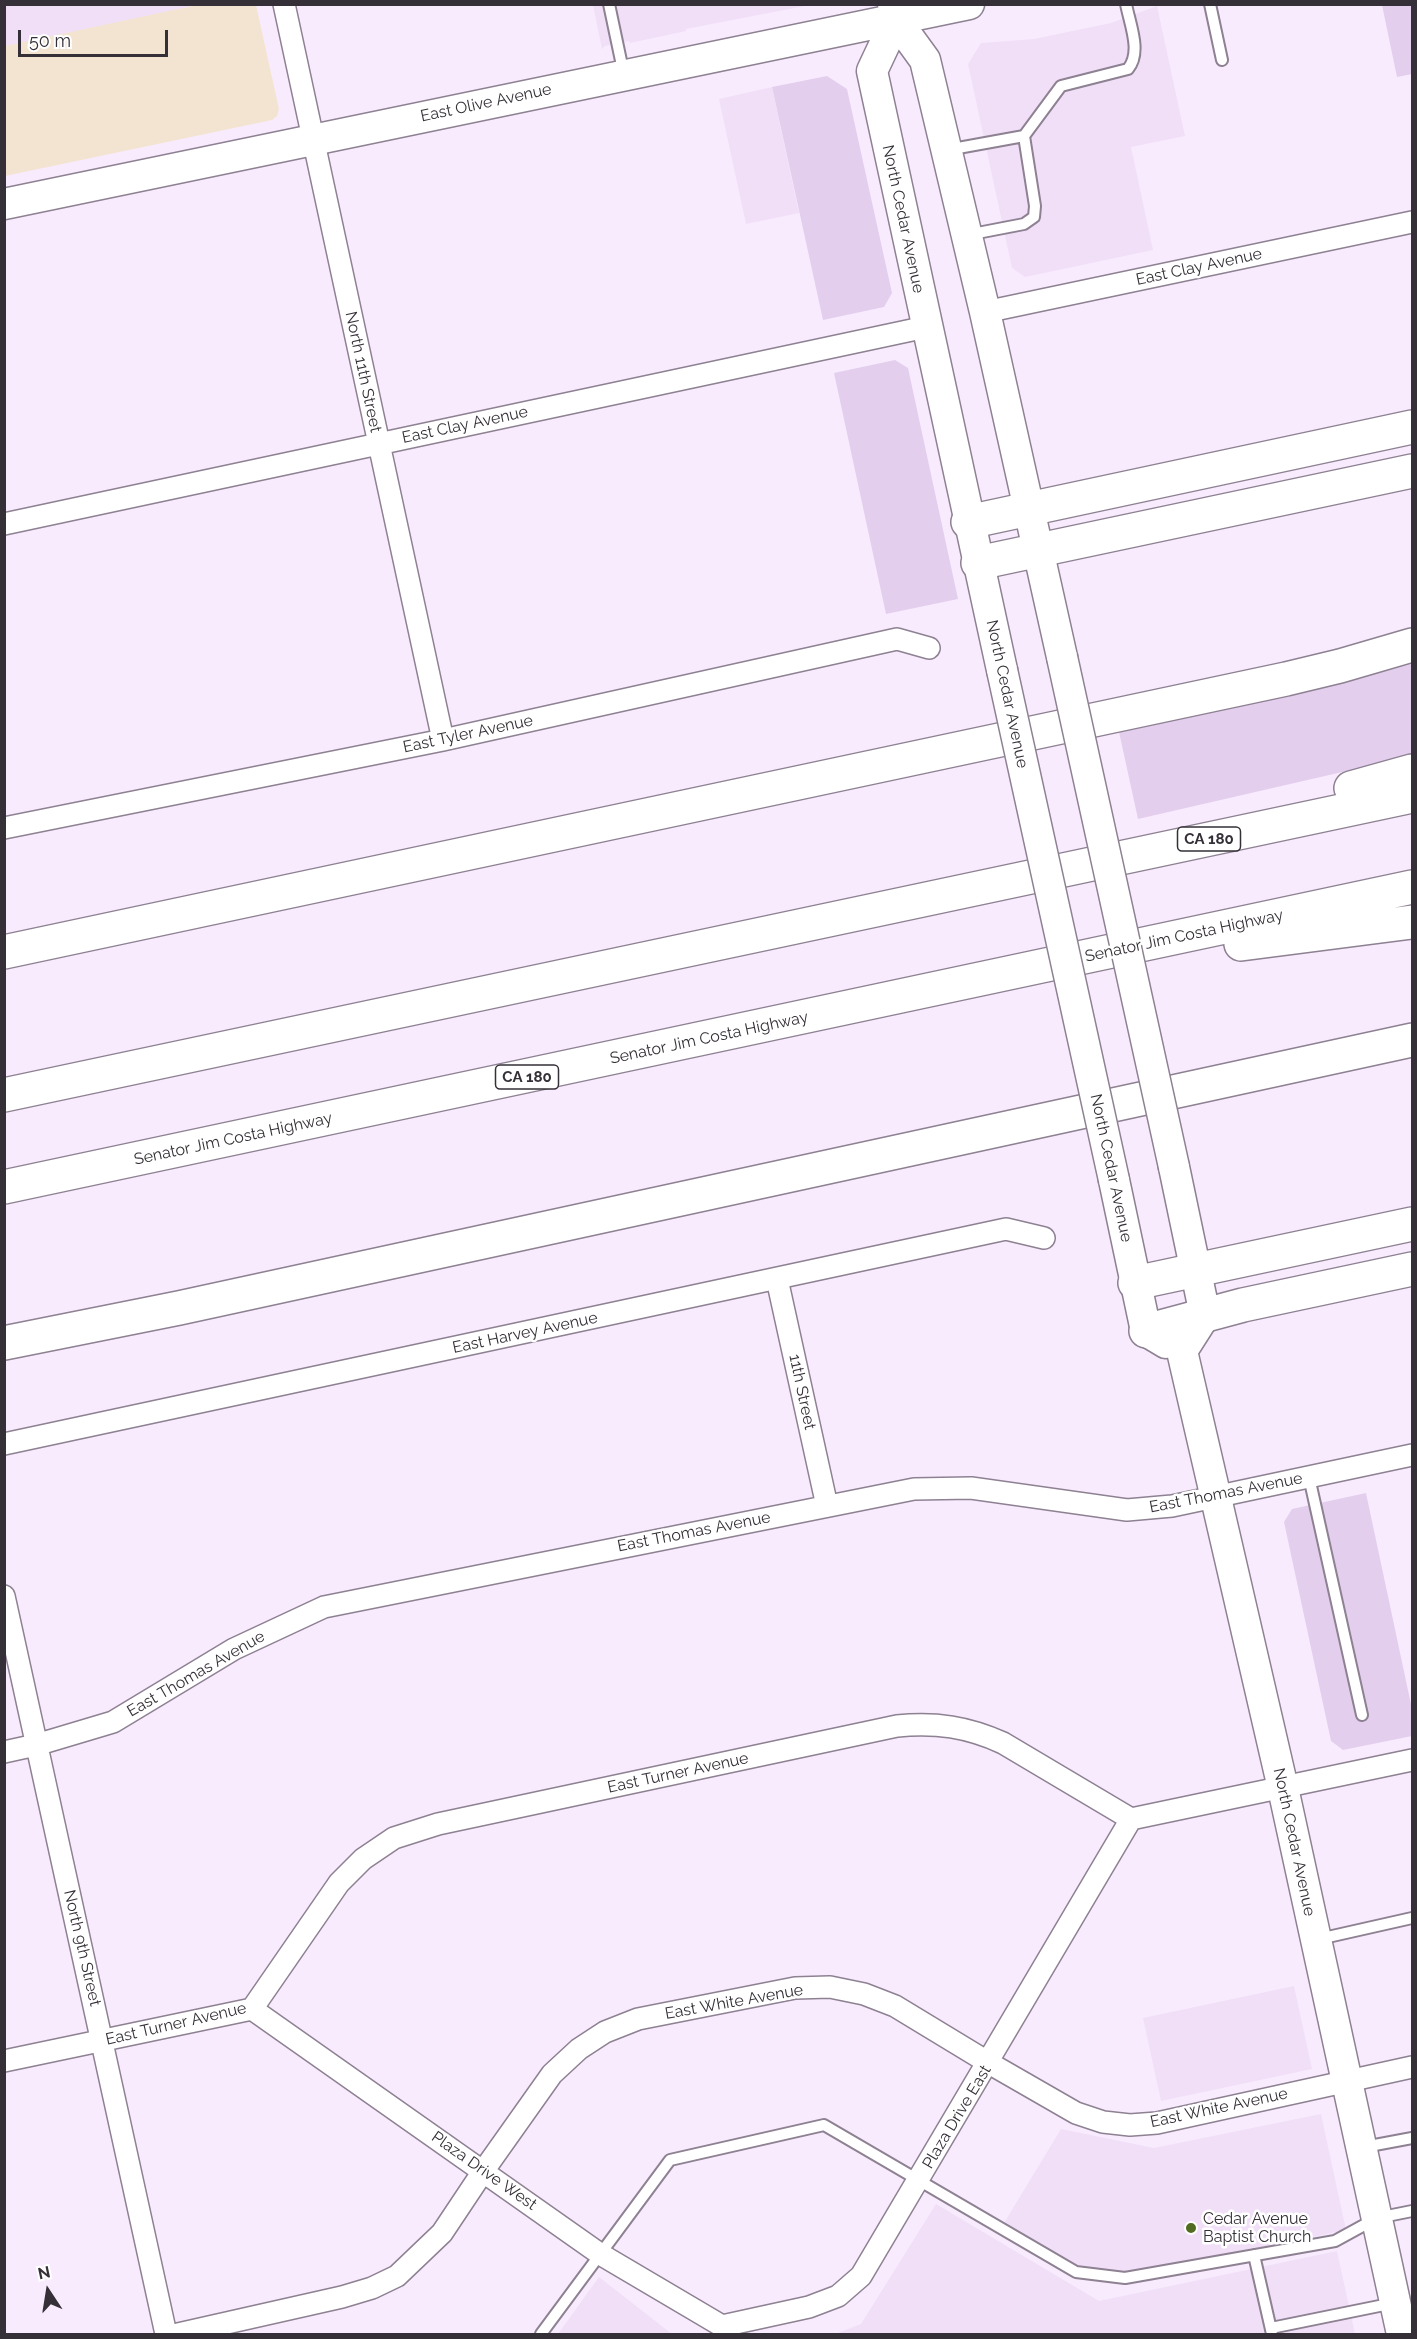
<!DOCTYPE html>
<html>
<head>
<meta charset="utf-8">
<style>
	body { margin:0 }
	#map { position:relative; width:1417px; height:2339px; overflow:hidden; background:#f8ebfe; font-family:Raleway,sans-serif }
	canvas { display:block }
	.frame { position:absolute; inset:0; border:6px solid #353037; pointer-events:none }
	.north { position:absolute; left:18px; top:2261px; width:60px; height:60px; -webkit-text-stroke:4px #fff; paint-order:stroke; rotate:348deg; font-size:16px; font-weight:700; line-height:24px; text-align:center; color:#353037 }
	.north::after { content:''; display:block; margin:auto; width:21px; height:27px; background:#353037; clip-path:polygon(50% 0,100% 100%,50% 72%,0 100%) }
	.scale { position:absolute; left:18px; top:30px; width:150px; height:27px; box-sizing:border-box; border:3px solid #353037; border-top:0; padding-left:8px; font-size:18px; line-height:21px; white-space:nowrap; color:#353037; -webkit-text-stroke:4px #fff; paint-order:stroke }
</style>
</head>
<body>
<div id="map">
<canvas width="1417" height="2339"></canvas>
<div class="frame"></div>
<div class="north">N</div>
<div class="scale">50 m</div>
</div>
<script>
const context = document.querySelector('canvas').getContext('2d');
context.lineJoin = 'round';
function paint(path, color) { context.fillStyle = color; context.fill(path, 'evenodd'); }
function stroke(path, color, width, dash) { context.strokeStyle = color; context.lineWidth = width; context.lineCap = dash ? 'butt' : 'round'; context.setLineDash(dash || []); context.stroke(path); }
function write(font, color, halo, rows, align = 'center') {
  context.font = font + ' Raleway,sans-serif'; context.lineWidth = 5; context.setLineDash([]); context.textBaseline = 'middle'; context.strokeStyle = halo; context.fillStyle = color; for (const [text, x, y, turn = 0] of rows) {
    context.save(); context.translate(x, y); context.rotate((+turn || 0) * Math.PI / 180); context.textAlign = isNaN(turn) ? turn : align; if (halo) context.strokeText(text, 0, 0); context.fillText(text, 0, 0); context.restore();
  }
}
paint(new Path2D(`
	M5,4L196,5L5,50Z
	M593,5H810L686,29V31L630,43L629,41L605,46L602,49Z
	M1157,6L1185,136L1131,147L1153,250L1025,277L1012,268L968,64L981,43L1034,39L1111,23Z
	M772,87L799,213L746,224L719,99Z
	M1294,1986L1312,2069L1161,2101L1143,2018Z
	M1321,2114L1346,2230L1102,2282L1004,2223L1061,2129L1154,2148Z
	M936,2204L1099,2301L1337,2251L1355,2334H835L861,2324Z
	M599,2277L672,2334H558Z`), '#f1dff8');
paint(new Path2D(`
	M197,5H256L279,109L277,116L272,120L5,176V46Z`), '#f3e4d1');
paint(new Path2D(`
	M1382,5H1412V74L1397,77Z
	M827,76L847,89L892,293L884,307L823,320L772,87Z
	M895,360L908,368L958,599L886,614L834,373Z
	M1412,664V756L1138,819L1119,732L1311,691Z
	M1366,1493L1412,1709V1736L1343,1750L1331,1741L1284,1522L1292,1509Z`), '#e4ceee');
const lane = new Path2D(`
	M609,4L624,75
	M1210,4L1222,60
	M947,150L1024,136
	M967,235L1024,224L1034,217L1035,206L1024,136L1061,86L1128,69C1142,52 1130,25 1126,4
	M1309,1477L1362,1715
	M1319,1939L1412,1918
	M1364,2147L1412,2138
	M1254,2255L1272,2334
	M1271,2328L1394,2303
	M541,2334L670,2160L824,2125L1076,2272L1125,2278L1335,2241L1377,2218L1412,2211`);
const street = new Path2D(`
	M284,4L443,740
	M985,312L1412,222
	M4,524L926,327
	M4,828L443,740L897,639L929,648
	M777,1279L827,1506
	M4,1444L1006,1229L1044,1238
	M4,1596L166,2334
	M4,1752L36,1745L113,1722L234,1649L324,1607L914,1489L971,1488L1127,1510L1172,1506L1412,1455
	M252,2009L600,2254L722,2326
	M4,2061L252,2009L339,1883L363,1859L394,1838L438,1824L897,1726C936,1722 968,1727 1003,1743L1131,1819L1412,1760
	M722,2326L809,2307L838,2296L861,2276L1131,1819
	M178,2334L342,2297L372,2288L397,2276L442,2233L484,2170L552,2074L579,2049L605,2032L638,2019L795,1988L830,1987L864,1994L895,2006L989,2063L1076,2113L1103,2122L1130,2125L1157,2123L1412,2067`);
const secondary = new Path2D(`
	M893,4L896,20L925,60L985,312L1062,657
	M896,20L872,71L1002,670
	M4,204L969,4
	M1174,1167L1205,1315L1182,1351L1283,1788L1402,2334
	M1114,1180L1146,1331L1166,1343`);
const highway = new Path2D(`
	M968,522L1412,427
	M978,563L1412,471
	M1351,788L1412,771
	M1241,944L1412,922
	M4,952L1286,679L1340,666L1412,645
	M4,1095L1412,796
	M4,1187L1412,887
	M1135,1283L1412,1224
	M1146,1331L1243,1305L1412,1269
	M4,1343L179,1308L1412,1040`);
stroke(lane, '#8d8192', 14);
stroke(street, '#8d8192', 24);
stroke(secondary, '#8d8192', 33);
stroke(highway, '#8d8192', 36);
stroke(lane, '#fff', 10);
stroke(street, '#fff', 21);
stroke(secondary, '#fff', 30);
stroke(highway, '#fff', 33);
const secondaryBridge = new Path2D(`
	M1062,657L1174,1167
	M1002,670L1114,1180`);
stroke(secondaryBridge, '#8d8192', 33, []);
stroke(secondaryBridge, '#fff', 30);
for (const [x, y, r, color] of [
	[1191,2228,6,"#516c20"]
]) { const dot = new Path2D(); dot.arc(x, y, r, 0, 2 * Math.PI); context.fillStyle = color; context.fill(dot); stroke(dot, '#fff', 2); }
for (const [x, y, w] of [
	[1209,839,63],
	[527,1077,63]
]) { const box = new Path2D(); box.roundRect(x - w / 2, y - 12, w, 24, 4.5); context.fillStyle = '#fff'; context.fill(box); stroke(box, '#353037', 1.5); }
write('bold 15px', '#353037', null, [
	["CA 180",1209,839],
	["CA 180",527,1077]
]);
write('16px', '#353037', '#fff', [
	["East Olive Avenue",486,103,-12],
	["North Cedar Avenue",903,219,78],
	["East Clay Avenue",1199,267,-12],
	["North 11th Street",363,372,78],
	["East Clay Avenue",465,425,-12],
	["North Cedar Avenue",1007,694,78],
	["East Tyler Avenue",468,734,-12],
	["Senator Jim Costa Highway",1184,936,-12],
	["Senator Jim Costa Highway",709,1038,-12],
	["Senator Jim Costa Highway",233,1139,-12],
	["North Cedar Avenue",1111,1168,78],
	["East Harvey Avenue",525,1333,-12],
	["11th Street",802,1392,78],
	["East Thomas Avenue",1226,1493,-11],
	["East Thomas Avenue",694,1532,-11],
	["East Thomas Avenue",196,1674,-30],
	["East Turner Avenue",678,1773,-12],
	["North Cedar Avenue",1294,1842,78],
	["North 9th Street",82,1948,77],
	["East White Avenue",734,2002,-10],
	["East Turner Avenue",176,2024,-13],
	["East White Avenue",1219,2108,-12],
	["Plaza Drive East",957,2117,-59],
	["Plaza Drive West",484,2171,35]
]);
write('16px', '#353037', '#fff', [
	["Cedar Avenue",1203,2219],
	["Baptist Church",1203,2237]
], 'left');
</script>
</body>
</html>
